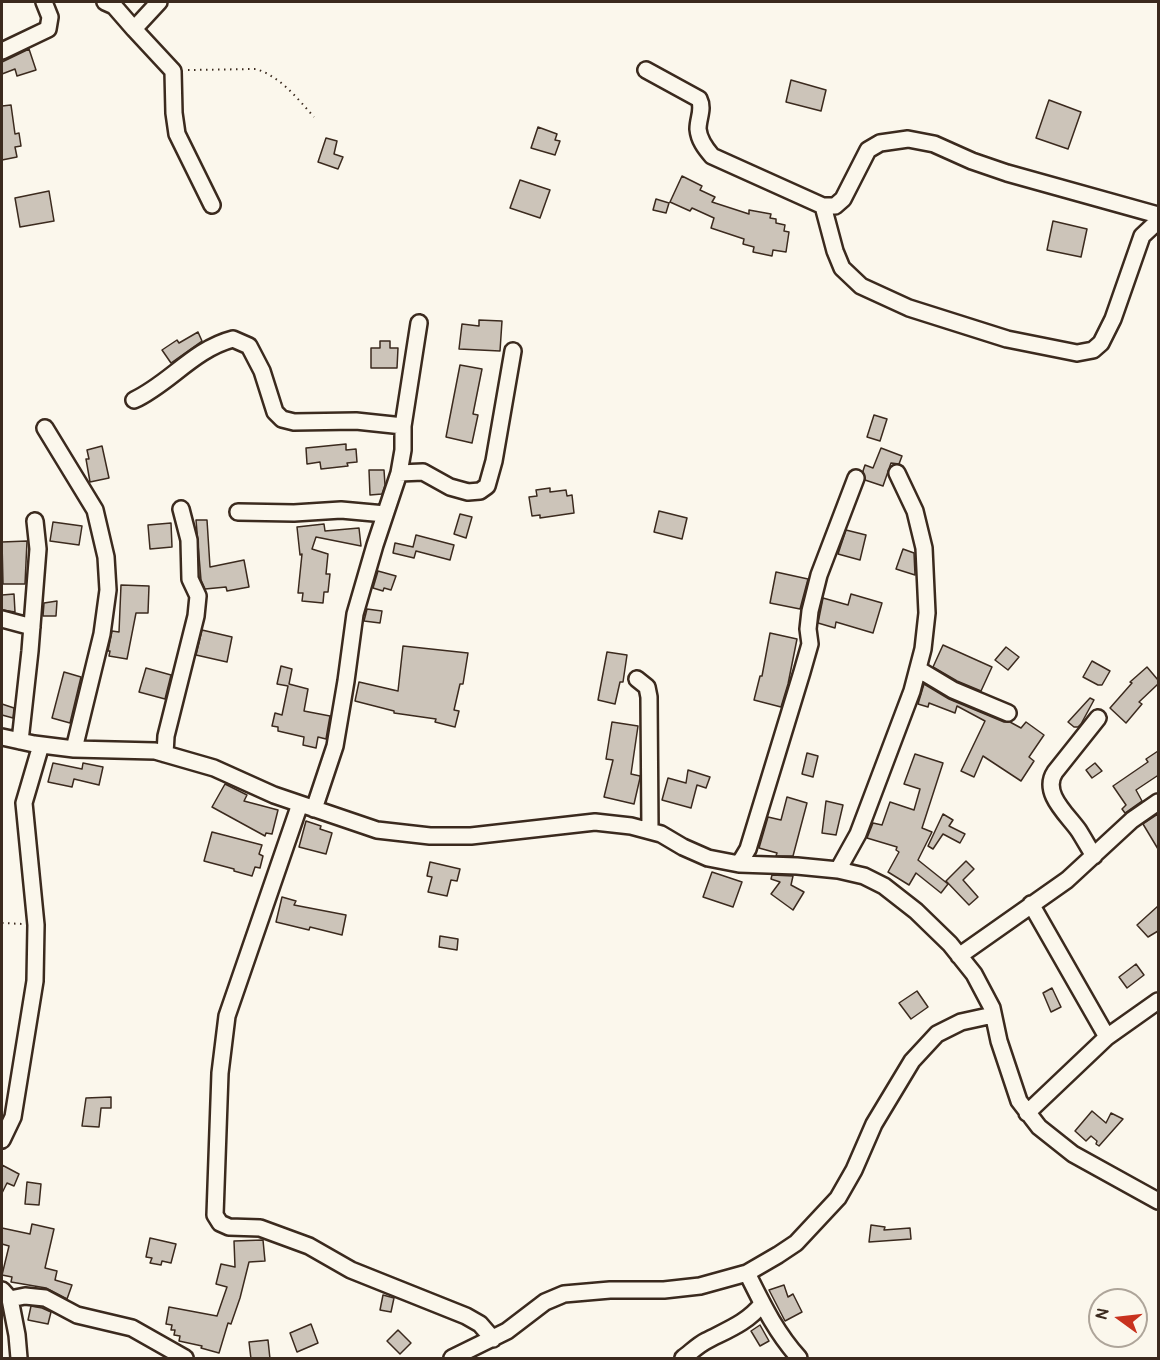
<!DOCTYPE html>
<html>
<head>
<meta charset="utf-8">
<style>
	body { margin:0 }
	#map { position:relative; width:1160px; height:1360px; overflow:hidden; background:#fbf7ec; font-family:Pangolin,sans-serif }
	canvas { display:block }
	.frame { position:absolute; inset:0; border:3px solid #3b2a1e; pointer-events:none }
	.north { position:absolute; left:1088px; top:1288px; width:60px; height:60px; box-sizing:border-box; background:#fbf7ec; border:2px solid #aea59a; border-radius:50%; rotate:285deg; font-size:16px; font-weight:700; line-height:24px; text-align:center; color:#3b2a1e }
	.north::after { content:''; display:block; margin:auto; width:21px; height:27px; background:#c8321e; clip-path:polygon(50% 0,100% 100%,50% 72%,0 100%) }
</style>
</head>
<body>
<div id="map">
<canvas width="1160" height="1360"></canvas>
<div class="frame"></div>
<div class="north">N</div>
</div>
<script>
const context = document.querySelector('canvas').getContext('2d');
context.lineJoin = 'round';
function paint(path, color) { context.fillStyle = color; context.fill(path, 'evenodd'); }
function stroke(path, color, width, dash) { context.strokeStyle = color; context.lineWidth = width; context.lineCap = dash ? 'butt' : 'round'; context.setLineDash(dash || []); context.stroke(path); }
const building = new Path2D(`
	M29,49L36,70L17,76L15,69L2,74V62Z
	M791,80L826,90L821,111L786,102Z
	M1049,100L1081,112L1068,149L1036,138Z
	M11,105L15,134L19,133L21,146L15,147L17,157L2,160V106Z
	M538,127L557,134L555,140L560,141L555,155L531,148Z
	M326,138L337,141L334,154L343,157L338,169L318,162Z
	M682,176L702,186L700,190L715,197L712,202L749,214V210L771,214L770,218L776,219V223L785,225L784,231L789,232L786,252L773,250L772,256L753,252L754,247L743,244L744,239L711,228L714,218L692,208L690,211L670,202Z
	M520,180L550,190L540,218L510,208Z
	M49,191L54,221L20,227L15,198Z
	M656,199L669,203L666,213L653,210Z
	M1053,221L1087,229L1081,257L1047,250Z
	M479,320L502,321L500,351L459,349L462,324L479,326Z
	M198,332L202,341L171,363L162,350L177,340L179,343Z
	M380,341H390V348H398L397,368H371V348H380Z
	M460,365L482,369L473,414L478,415L472,443L446,437Z
	M874,415L887,419L880,441L867,437Z
	M346,444V450L356,449L357,462L347,463L348,466L321,469L320,462L307,464L306,448Z
	M102,446L109,478L90,482L86,459H89L87,450Z
	M881,448L902,456L899,464L891,463L883,486L865,480L863,471L865,465L873,468Z
	M369,470H384L385,485L382,494L370,495Z
	M550,488V492L566,490L567,496L572,495L574,513L540,518V515L532,516L529,497L537,496L536,490Z
	M659,511L687,518L682,539L654,532Z
	M460,514L472,517L466,538L454,534Z
	M196,520H207L210,567L244,560L249,587L227,591L226,587L205,589L201,580Z
	M53,522L82,526L79,545L50,541Z
	M171,523L172,547L150,549L148,525Z
	M324,524L325,531L359,528L361,546L316,537L312,549L328,554L326,574H330L328,592H324L323,603L302,601L303,593H298L302,554L300,555L297,527Z
	M846,530L866,535L860,560L838,554Z
	M416,535L454,545L450,560L416,551L414,558L393,553L395,543L413,547Z
	M27,541L25,584H3L2,542Z
	M903,549L914,553L915,575L896,569Z
	M378,571L396,576L391,590L384,588L383,591L373,588Z
	M776,572L808,579L800,609L770,603Z
	M121,585L149,586L148,613H136L127,659L109,656L110,651H108L112,631L119,632Z
	M14,594L15,612L2,610V595Z
	M851,594L882,603L873,633L836,622L835,628L818,623L823,598L848,605Z
	M57,601L56,616H43L44,603Z
	M367,609L382,611L380,623L364,621Z
	M202,630L232,637L227,662L196,655Z
	M770,633L797,639L788,684L781,707L754,700L760,676H762Z
	M943,645L992,667L981,691L957,681L933,667Z
	M403,646L468,653L463,684H460L454,710L459,711L455,727L435,722L436,719L394,713V711L355,701L359,682L398,691Z
	M1006,647L1019,657L1008,670L995,660Z
	M607,652L627,655L623,682H620L615,704L598,700Z
	M1092,661L1110,671L1102,685H1098L1083,677Z
	M281,666L292,669L289,684L308,689L304,711L330,716L326,739L318,737L316,748L303,745L304,737L278,731V727L272,726L275,713L282,715L288,686L277,684Z
	M1147,667L1158,680V684L1139,702L1142,704L1126,723L1110,708L1132,683L1130,682Z
	M146,668L171,675L165,699L139,692Z
	M64,672L81,677L70,723L52,718Z
	M924,684L949,699L1004,722H1010L1021,728L1026,722L1044,735L1029,757L1034,761L1021,781L983,756L974,777L961,771L985,721L957,706L955,713L929,703L928,707L918,704Z
	M1090,698L1094,700L1081,724L1078,727H1074L1068,722Z
	M2,704L14,708L13,718L2,715Z
	M612,722L638,726L631,774L640,776V778L634,804L604,797L613,760L606,759Z
	M1158,751V777L1157,776L1136,790L1142,801L1125,813L1122,809L1126,805L1113,786L1148,762L1146,759Z
	M807,753L818,756L813,777L802,774Z
	M915,754L943,763L922,828L932,832L918,860L948,884L941,893L916,873L909,885L888,872L899,852L896,850L897,847L867,838L873,823L882,825L890,802L914,810L920,789L904,784Z
	M53,763L82,769L83,763L103,767L99,785L74,779L72,787L48,782Z
	M1095,763L1102,771L1092,778L1086,770Z
	M688,770L710,777L706,788L697,785L691,808L662,800L668,778L686,783Z
	M225,784L247,795L244,801L278,810L272,834L266,833L265,836L212,807Z
	M787,797L807,803L793,856H776L777,853L759,848L768,817L781,820Z
	M826,801L843,805L836,835L822,833Z
	M943,814L953,820L949,826L965,834L960,843L943,834L933,849L928,846Z
	M1158,814V849L1143,824Z
	M306,821L321,826L320,829L332,833L326,854L299,847Z
	M212,832L262,845L259,854L263,856L260,868L255,867L252,876L234,871V869L204,861Z
	M966,861L974,869L963,880L978,897L969,905L946,881Z
	M430,862L460,869L457,881L451,880L447,896L428,892L432,877L427,876Z
	M712,872L742,882L733,907L703,897Z
	M772,875L793,876L791,885L804,892L793,910L771,894L780,882L771,879Z
	M282,897L296,901L294,905L346,915L342,935L310,927L309,930L276,922Z
	M1158,906V931L1148,937L1137,925Z
	M440,936L458,939L457,950L439,947Z
	M1136,964L1144,975L1127,988L1119,977Z
	M1052,988L1061,1007L1051,1012L1043,993Z
	M917,991L928,1007L911,1019L899,1003Z
	M111,1097V1108H101L99,1127L82,1126L86,1098Z
	M1092,1111L1106,1123L1111,1113L1123,1119L1099,1146L1096,1144L1097,1141L1091,1136L1086,1141L1075,1131Z
	M2,1165L19,1174L14,1186L7,1183L2,1193Z
	M27,1182L41,1184L39,1205L25,1204Z
	M32,1224L54,1229L45,1268L57,1271L55,1280L72,1285L67,1299L46,1288L11,1282L12,1277L2,1275L9,1246L2,1244V1228L30,1234Z
	M871,1225L885,1227L884,1230L910,1228L911,1239L869,1242Z
	M150,1238L176,1244L171,1263L162,1261L161,1265L150,1263L152,1258L146,1257Z
	M263,1240L265,1261L249,1262L240,1298L231,1324L228,1323L219,1353L201,1348L202,1346L179,1341L180,1336L174,1335L175,1330H171L172,1325L166,1324L169,1307L217,1316L227,1287L216,1284L221,1264L235,1267L234,1241Z
	M784,1285L788,1297L793,1294L802,1312L785,1321L769,1290Z
	M383,1295L394,1298L391,1312L380,1310Z
	M31,1306L42,1308L51,1312L48,1324L28,1320Z
	M311,1324L318,1343L297,1352L290,1333Z
	M760,1325L769,1341L760,1346L751,1331Z
	M398,1330L411,1343L400,1354L387,1341Z
	M268,1340L270,1359H251L249,1342Z`);
paint(building, '#ccc4b9');
stroke(building, '#3b2a1e', 1.5);
const street = new Path2D(`
	M105,2L114,6L134,29L159,2
	M134,29L173,71L174,113L177,134L212,205
	M2,51L48,29L50,17L44,2
	M646,70L699,99C704,109 698,118 698,129C699,140 705,148 712,156L823,206H835L843,199L868,150L880,143L908,139L934,144L972,161L1007,173L1158,215
	M823,206L835,251L842,268L861,286L909,308L1007,339L1077,353L1093,350L1101,343L1113,319L1142,236L1158,221
	M134,400C169,384 194,349 233,339L249,346L262,371L275,412L282,419L294,422L356,421L403,426
	M45,428L95,510L106,557L108,590L102,634L74,749
	M399,473L423,472L450,487L468,492L480,491L487,486L494,461L513,351
	M238,512L294,513L341,510L385,514
	M2,619L32,627
	M918,669L953,690L1008,713
	M637,679L647,687L649,697L650,831
	M2,737L34,744L74,749L155,751L214,768L274,795L377,830L430,836H471L595,822L631,826L661,834L683,847L708,858L739,864L797,866L838,870L864,876L884,886L916,911L950,944L974,974L992,1008L999,1041L1019,1101L1039,1127L1073,1154L1158,1201
	M20,741L30,651L38,549L35,521
	M165,754L166,736L196,616L198,596L190,579L189,540L181,509
	M300,804L227,1016L220,1073L215,1215L220,1223L229,1227L260,1228L309,1246L351,1270L466,1316L480,1324L493,1339
	M314,809L335,746L346,681L355,614L375,545L399,473L403,450V426L419,323
	M1094,856C1089,848 1084,839 1079,831C1068,815 1041,793 1055,772L1098,718
	M739,864L748,849L802,672L810,644L808,629L810,611L819,575L856,478
	M838,870L858,834L912,691L923,649L927,613L924,548L915,511L897,473
	M959,956L1067,880L1132,820L1158,802
	M1107,1037L1158,1001
	M1027,1113L1107,1037L1031,904
	M2,1140L13,1117L35,981L36,925L24,803L41,745
	M747,1273C763,1305 775,1331 799,1358
	M2,1290L10,1299L25,1296L45,1298L77,1315L132,1328L185,1358
	M10,1299L17,1335L19,1358
	M452,1358L507,1331L545,1302L564,1294L610,1290H664L700,1286L747,1273L778,1255L796,1243L838,1198L854,1170L874,1124L912,1061L937,1034L961,1022L993,1015
	M683,1358C690,1353 698,1345 706,1341C727,1330 747,1323 762,1304`);
stroke(street, '#3b2a1e', 20);
stroke(new Path2D(`
	M188,70L256,69C281,77 296,97 314,117
	M2,923L23,924`), '#3b2a1e', 2, [1.5, 4.5]);
stroke(street, '#fbf7ec', 15);
</script>
</body>
</html>
